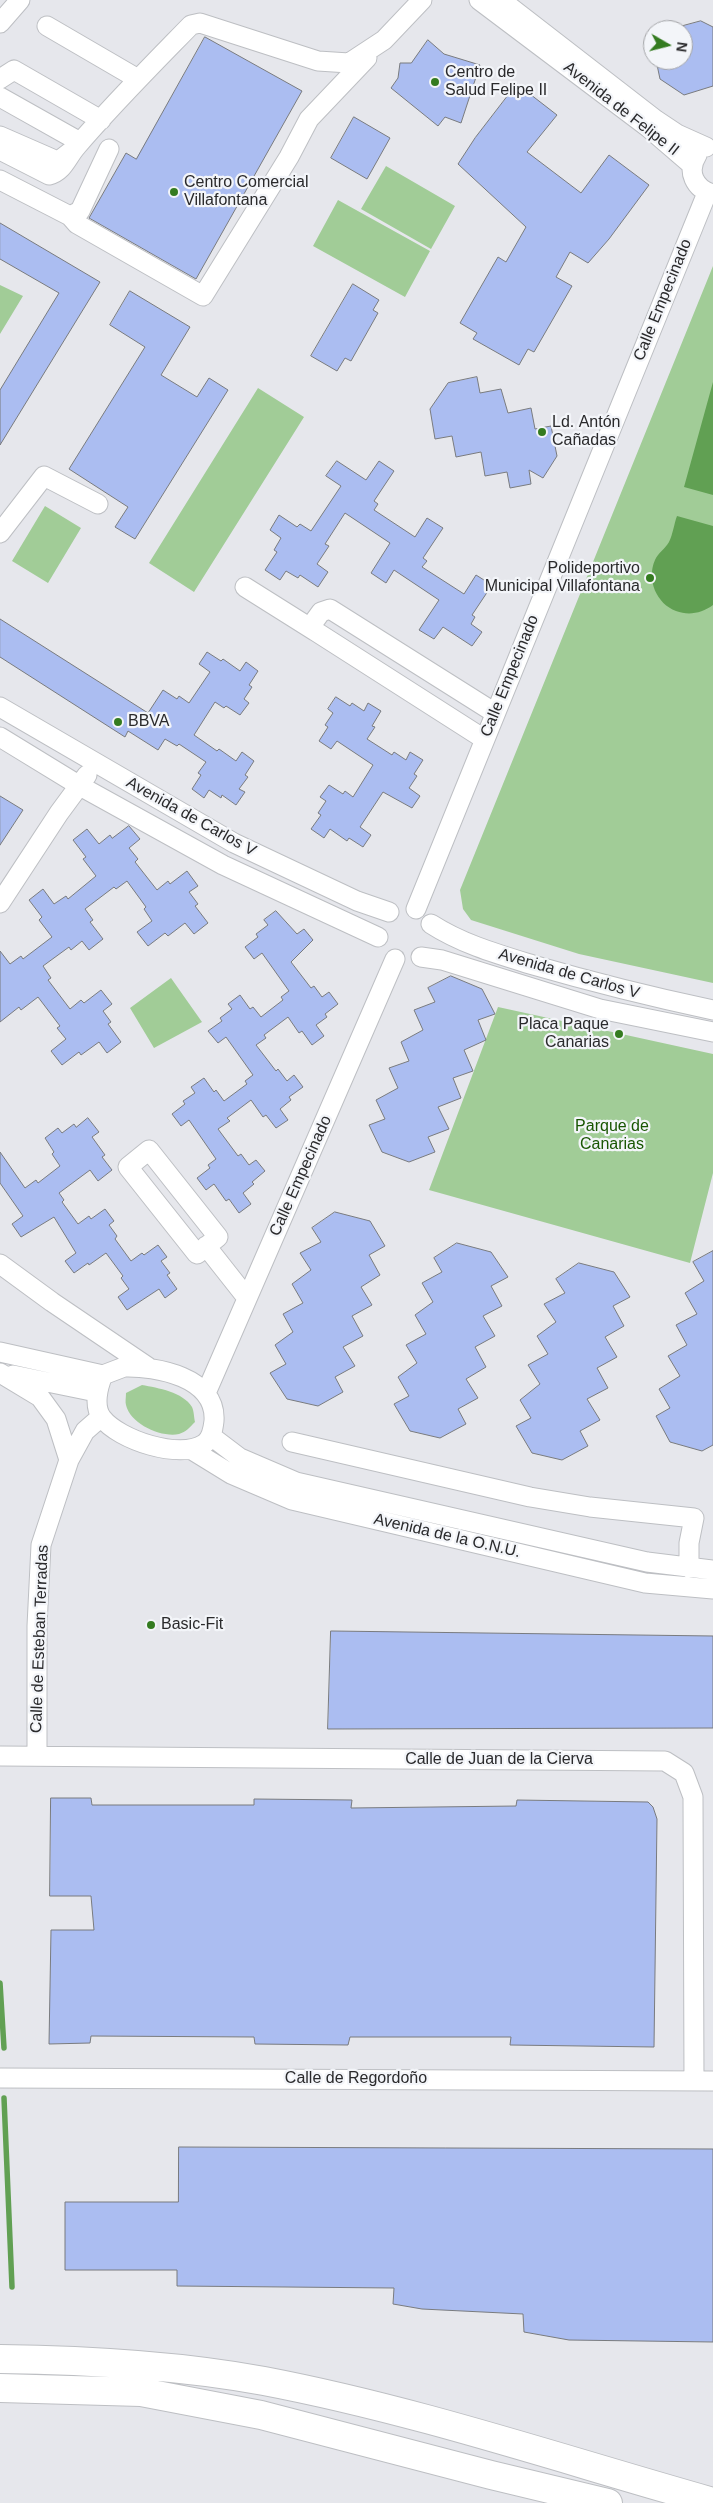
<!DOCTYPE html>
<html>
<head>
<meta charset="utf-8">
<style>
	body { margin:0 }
	#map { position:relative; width:713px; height:2503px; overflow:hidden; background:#e6e7ec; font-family:Helvetica,sans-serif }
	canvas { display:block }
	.north { position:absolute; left:643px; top:20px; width:50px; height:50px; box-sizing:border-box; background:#f3f5f9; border:1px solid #a3a4a7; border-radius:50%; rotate:98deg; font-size:14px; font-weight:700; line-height:20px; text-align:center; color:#2a2a2c }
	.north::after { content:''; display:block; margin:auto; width:18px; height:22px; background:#347b20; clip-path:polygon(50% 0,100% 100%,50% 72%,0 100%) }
</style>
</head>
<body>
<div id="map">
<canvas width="713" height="2503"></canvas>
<div class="north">N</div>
</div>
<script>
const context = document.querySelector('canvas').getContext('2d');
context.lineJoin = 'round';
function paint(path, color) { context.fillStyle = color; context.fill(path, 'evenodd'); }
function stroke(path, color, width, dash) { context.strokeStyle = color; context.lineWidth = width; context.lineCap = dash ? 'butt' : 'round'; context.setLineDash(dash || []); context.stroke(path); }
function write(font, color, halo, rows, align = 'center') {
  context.font = font + ' Helvetica,sans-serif'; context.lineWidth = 4.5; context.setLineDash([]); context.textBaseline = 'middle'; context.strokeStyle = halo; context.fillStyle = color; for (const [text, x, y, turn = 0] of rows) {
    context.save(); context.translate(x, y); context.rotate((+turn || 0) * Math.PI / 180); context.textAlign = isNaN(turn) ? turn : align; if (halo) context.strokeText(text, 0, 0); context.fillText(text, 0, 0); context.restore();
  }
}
paint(new Path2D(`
	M386,166L455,206L431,249L361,209Z
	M338,200L430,251L405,297L313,246Z
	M713,266V983L579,954L471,920L463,909L460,890Z
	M0,285L23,296L0,334Z
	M258,388L304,417L194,592L149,563Z
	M45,506L81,528L48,583L12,561Z
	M171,978L202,1022L154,1048L130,1008Z
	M498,1007L713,1054V1173L690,1263L429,1190Z
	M142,1385C158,1388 183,1392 192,1407C194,1411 194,1418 195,1422C190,1427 186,1432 179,1434C162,1438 130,1424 126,1405C125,1402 126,1397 126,1393Z`), '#a1cc97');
paint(new Path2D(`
	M713,382V495L684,487Z
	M677,516L713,526V605C702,613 689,616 676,611C657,604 646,580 655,560C658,553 665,549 669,542C673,534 674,524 677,516Z`), '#61a053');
stroke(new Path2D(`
	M0,1983L4,2048
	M4,2098L12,2287`), '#61a053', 5.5);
const building = new Path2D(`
	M701,21L713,27V86L684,95L660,79L656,60H683V26Z
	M205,37L302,91L196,279L89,218L126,153L136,159Z
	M428,40L444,54L480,65L461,123L445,117L438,126L391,88L398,78L400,63H411Z
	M517,84L557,115L527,152L581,193L609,155L649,185L609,239L588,263L570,252L556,277L572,286L534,352L528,349L519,365L473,339L477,333L460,323L498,257L506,262L526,227L458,164L475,138Z
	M354,117L390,138L367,179L331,158Z
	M0,223L100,282L0,445V390L59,293L0,259Z
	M353,284L379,300L373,310L378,313L351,361L345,358L337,371L311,356Z
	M130,291L190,327L161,375L197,397L209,378L228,390L135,539L115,527L128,507L69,469L145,347L110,325Z
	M477,377L480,393L501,389L508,413L531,408L535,429L551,426L557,456L543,478L529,470L531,484L510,488L507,472L485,476L481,452L456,457L452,436L435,439L430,409L448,383Z
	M337,461L366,480L379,461L394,471L374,501L378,504L374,510L415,537L427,518L443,528L423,558L427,561L422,567L464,594L476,575L492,585L472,615L475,617L471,624L482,632L472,646L443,627L434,639L419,630L439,600L394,570L386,583L371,573L390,543L345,513L325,544L329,546L317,564L328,572L318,587L300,575L298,578L286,571L280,580L265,570L277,552L274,550L281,538L270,530L279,515L297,527L300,524L311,531L341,486L326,476Z
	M0,619L148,713L163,690L177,699L179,696L189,703L210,672L199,664L207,652L221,661L223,659L240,671L246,662L258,671L249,685L252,687L244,699L249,703L240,715L226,706L224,708L215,702L194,735L217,751L219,749L236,761L242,752L254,761L245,775L248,777L239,789L245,792L236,805L222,795L221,798L209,790L204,798L192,789L201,775L198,773L206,762L179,744L177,746L165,739L158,750L128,731L125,737L0,657Z
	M336,697L350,706L352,703L364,711L368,703L381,711L372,726L375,727L367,739L392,755L394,752L406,760L410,752L423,760L414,774L417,776L409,788L420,796L412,808L383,792L360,827L371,835L363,847L349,838L347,841L330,829L324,838L311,829L321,815L318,813L326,801L320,797L329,785L343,794L345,791L353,797L373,765L337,741L331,749L319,741L328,727L325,725L333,713L328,709Z
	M0,796L23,810L0,845Z
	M129,826L140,839L129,848L138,859L135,862L157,890L168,881L170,884L187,871L198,886L189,892L198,904L195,906L208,923L194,934L185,923L168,936L165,933L148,946L137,932L152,921L144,909L146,907L127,881L116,889L114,887L85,909L93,920L90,922L103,939L89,950L82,941L71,950L69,947L43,966L51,978L48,980L70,1009L81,1000L84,1003L101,990L112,1004L103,1011L111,1022L108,1024L121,1042L107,1053L99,1042L81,1055L79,1052L62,1065L51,1051L66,1039L57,1028L60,1026L38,997L21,1010L19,1007L0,1022V951L10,964L21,956L23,959L52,937L39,920L42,917L29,900L43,889L54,904L66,896L68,899L96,876L83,859L86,857L73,840L87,829L99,844L110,835L112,838Z
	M276,911L297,934L304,929L313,940L291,962L311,988L314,986L322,997L329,992L338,1004L325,1014L327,1017L316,1025L324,1036L312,1045L302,1031L299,1033L288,1017L264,1035L266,1038L256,1045L276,1071L278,1069L287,1081L294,1075L303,1087L289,1097L291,1100L280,1109L288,1120L276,1128L266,1115L263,1117L251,1100L227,1118L230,1121L218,1129L238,1156L241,1154L249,1165L256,1160L265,1171L252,1182L254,1184L243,1193L251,1204L239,1213L229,1199L226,1201L214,1184L206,1190L197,1178L210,1168L208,1165L216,1159L189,1120L181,1126L172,1114L185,1104L183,1101L195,1093L191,1087L204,1078L214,1092L216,1090L224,1101L247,1084L245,1081L253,1075L226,1037L218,1043L208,1031L222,1021L220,1018L232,1009L228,1004L240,995L250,1009L253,1007L261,1017L283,1000L281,997L289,991L262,953L254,959L245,947L258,937L256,934L268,925L264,920Z
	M451,976L482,989L495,1014L478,1020L486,1040L464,1050L473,1071L453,1078L461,1098L438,1107L449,1129L428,1137L435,1152L409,1162L382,1152L369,1125L385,1119L376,1100L398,1088L389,1068L409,1061L401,1042L423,1030L414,1010L435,1002L428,988Z
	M88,1118L99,1132L92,1137L105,1155L102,1157L112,1170L98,1181L90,1170L59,1193L64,1200L62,1202L78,1224L89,1216L91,1219L105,1209L114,1221L109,1225L117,1236L115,1239L131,1261L142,1253L144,1255L158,1245L167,1257L161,1261L170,1273L167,1275L177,1289L165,1298L159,1289L127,1310L118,1297L129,1289L121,1278L123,1276L106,1253L89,1265L88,1263L74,1273L65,1261L76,1253L54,1217L21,1237L12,1224L23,1216L0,1183V1152L25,1188L36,1180L38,1183L60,1166L52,1154L54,1152L45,1138L58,1128L62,1133L74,1124L76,1127Z
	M335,1212L370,1221L385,1246L369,1255L380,1275L361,1287L372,1305L352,1316L363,1336L343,1347L355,1366L335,1377L343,1392L318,1406L287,1399L270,1373L286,1364L275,1345L293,1332L283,1314L303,1303L292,1284L311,1270L300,1253L321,1242L312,1228Z
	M457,1243L491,1252L508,1277L491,1286L502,1306L483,1316L495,1336L475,1347L486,1367L466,1379L478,1398L458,1409L466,1424L440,1438L410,1431L394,1404L409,1396L398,1377L417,1363L406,1345L426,1334L415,1315L433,1302L422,1283L442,1272L434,1258Z
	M713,1251V1445L702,1451L670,1442L656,1416L670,1408L659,1389L680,1376L668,1356L687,1345L676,1325L697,1314L685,1293L704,1281L693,1262Z
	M579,1263L614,1272L630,1297L613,1306L624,1326L605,1337L617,1357L597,1368L608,1388L587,1399L600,1420L580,1431L588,1446L562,1460L532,1453L516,1426L531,1418L520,1400L540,1384L528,1365L548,1354L537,1336L556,1322L544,1304L565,1293L556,1279Z
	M331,1631L713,1636V1728L328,1729Z
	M51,1798H91L92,1805H254V1799L352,1800L351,1808L516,1806L517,1800L648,1802L653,1807L657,1819L654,2047L510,2045L511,2037H350L348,2045L255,2044L254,2037L91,2036L90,2043L49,2044L51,1930H94L91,1896H50Z
	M179,2147L713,2149V2342L569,2340L524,2332L523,2314L422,2309L393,2304L394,2288L177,2286V2270H65V2202H178Z`);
paint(building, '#abbdf1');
stroke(building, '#797b7e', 1);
const minor = new Path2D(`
	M479,0L649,128L692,165
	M501,0L656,120L677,134L706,147
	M0,23L20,0
	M47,26L138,79
	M0,79L14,70L101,120
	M0,97L80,142
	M0,136L55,160L61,159L74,149
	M0,150L49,175C64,171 67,157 77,146C113,104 152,65 191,25L200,23L318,61L349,63L384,40L422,0
	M697,155C686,172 695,189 713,194
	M0,180L70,216L80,211L109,149
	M70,216L77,224L203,296L289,157L309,119L367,58
	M0,533L44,476L98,504
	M245,587L315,631
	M0,707L234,843L357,901L389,912
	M0,737L80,786L223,865L378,937
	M484,739L315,631L313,623L321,612L330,609L495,713
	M0,903L59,813L87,775
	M416,909L707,193
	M431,924C462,944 497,954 533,965C592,982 652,997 713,1010
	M421,957L442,960L600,1009L713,1032
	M149,1150L218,1237L197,1254L128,1167Z
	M206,1246L247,1298
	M0,1264L52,1302L148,1367
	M0,1352L103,1375
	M124,1367C156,1366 217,1377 214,1421C213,1429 212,1439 204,1444C180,1460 119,1440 102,1418C93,1406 98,1387 103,1375Z
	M0,1373L40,1397L56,1419L69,1460
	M13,1375L96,1392
	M206,1393L395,959
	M211,1436L240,1458L296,1482L647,1562L713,1570
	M292,1442L530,1497L590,1507L694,1518L689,1543V1568
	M192,1450L231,1474L292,1500L645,1583L713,1589
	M0,1756L665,1761L684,1773L693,1797L694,2081
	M37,1756V1626L41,1545L69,1460L85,1431L101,1417
	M0,2078L713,2081`);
const highway = new Path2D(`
	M0,2359C88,2360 177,2365 264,2381C416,2410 564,2460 713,2502
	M0,2388L141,2392L261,2415L491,2475L608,2503`);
stroke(minor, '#bdbfc3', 21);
stroke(highway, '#bdbfc3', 30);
stroke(minor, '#fff', 19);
stroke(highway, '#fff', 28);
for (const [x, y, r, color] of [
	[435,82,5,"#347b20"],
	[174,192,5,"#347b20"],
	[542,432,5,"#347b20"],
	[650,578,5,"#347b20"],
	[118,722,5,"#347b20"],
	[619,1034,5,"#347b20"],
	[151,1625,5,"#347b20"]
]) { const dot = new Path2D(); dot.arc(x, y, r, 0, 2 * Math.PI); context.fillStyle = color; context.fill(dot); stroke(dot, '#f3f5f9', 2); }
write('16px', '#2a2a2c', '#f3f5f9', [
	["Centro de",445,73],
	["Salud Felipe II",445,91],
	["Centro Comercial",184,183],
	["Villafontana",184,201],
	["Ld. Antón",552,423],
	["Cañadas",552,441],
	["Polideportivo",640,569,"right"],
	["Municipal Villafontana",640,587,"right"],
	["BBVA",128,722],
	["Placa Paque",609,1025,"right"],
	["Canarias",609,1043,"right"],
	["Basic-Fit",161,1625]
], 'left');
write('16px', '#2a2a2c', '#f3f5f9', [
	["Avenida de Felipe II",621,109,38],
	["Calle Empecinado",663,300,-68],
	["Calle Empecinado",510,676,-68],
	["Avenida de Carlos V",191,817,29],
	["Avenida de Carlos V",569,974,16],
	["Calle Empecinado",301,1176,-66],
	["Avenida de la O.N.U.",447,1536,13],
	["Calle de Esteban Terradas",40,1639,-88],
	["Calle de Juan de la Cierva",499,1760],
	["Calle de Regordoño",356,2079]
]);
write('16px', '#185602', '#f3f5f9', [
	["Parque de",612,1127],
	["Canarias",612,1145]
]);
</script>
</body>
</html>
